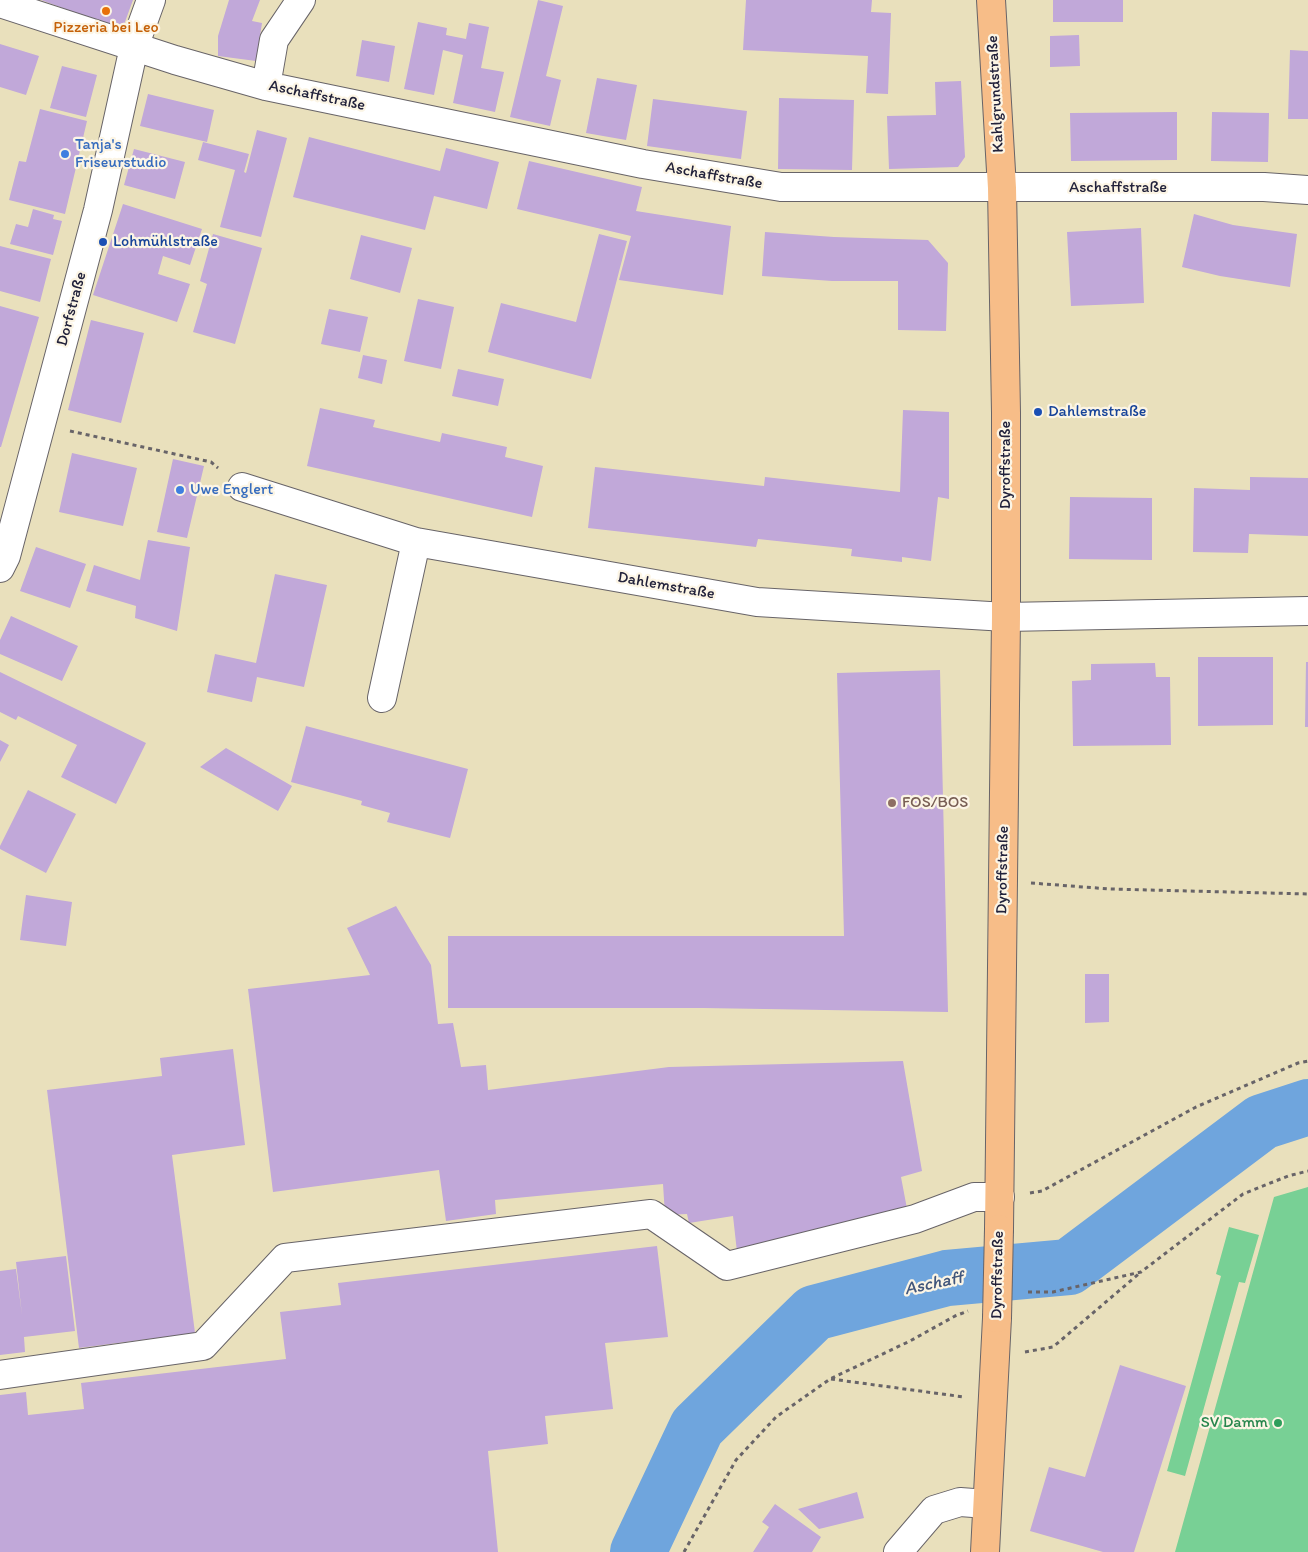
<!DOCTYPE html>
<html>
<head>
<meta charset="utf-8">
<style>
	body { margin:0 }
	canvas { display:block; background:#e9e0bc }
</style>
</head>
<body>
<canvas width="1308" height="1552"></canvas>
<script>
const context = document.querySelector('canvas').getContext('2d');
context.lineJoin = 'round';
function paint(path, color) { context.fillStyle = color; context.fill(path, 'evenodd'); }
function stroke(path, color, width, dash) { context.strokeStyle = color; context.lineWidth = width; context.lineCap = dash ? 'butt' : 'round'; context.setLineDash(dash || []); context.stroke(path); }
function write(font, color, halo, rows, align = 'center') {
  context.font = font + ' Itim,sans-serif'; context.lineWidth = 4.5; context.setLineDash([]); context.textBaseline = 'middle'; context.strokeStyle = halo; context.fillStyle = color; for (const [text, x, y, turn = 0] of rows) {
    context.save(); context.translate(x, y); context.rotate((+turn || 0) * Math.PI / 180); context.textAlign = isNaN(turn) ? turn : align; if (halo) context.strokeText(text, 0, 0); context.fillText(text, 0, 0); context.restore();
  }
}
paint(new Path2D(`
	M1308,1187V1552H1175L1274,1197Z
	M1229,1227L1259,1235L1245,1283L1239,1282L1185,1476L1167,1471L1221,1276L1216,1274Z`), '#78d095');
stroke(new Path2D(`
	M638,1552L697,1427L814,1313L947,1278L1069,1267L1262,1122L1308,1107`), '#6fa5dd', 56);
paint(new Path2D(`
	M41,0H133L122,30Z
	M229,0H260L252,21L262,23L256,61L218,56V36Z
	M538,0L563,6L546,76L561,80L550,126L510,117Z
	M746,0H872L871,12L891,13L888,94L866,93L868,56L743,50Z
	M1053,0H1123V22H1053Z
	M418,22L447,28L446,35L466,39L469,23L489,27L481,68L504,72L495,112L453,103L463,55L443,50L434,95L404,89Z
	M1079,35L1080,66L1050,67V36Z
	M362,40L395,46L389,82L356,76Z
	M0,44L39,56L26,95L0,87Z
	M1290,50L1308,51V119H1288Z
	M62,66L97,75L86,117L50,108Z
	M597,78L637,85L626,140L586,133Z
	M961,81L965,157L958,167L889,169L887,116L936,115L935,82Z
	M148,94L214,110L207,142L140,126Z
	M779,98L854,100L852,170L778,169Z
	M653,99L747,111L741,159L647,146Z
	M40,109L87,121L65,214L9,200L19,161L26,162Z
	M1177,112V160L1071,161L1070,113Z
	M1212,112L1269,113L1268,162L1211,161Z
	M257,130L287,138L261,237L220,227L235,170L198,160L203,142L249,154L244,172L246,173Z
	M309,137L440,171L446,148L499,162L487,209L434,196L425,230L293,197Z
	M134,149L185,162L175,199L124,185Z
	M529,161L642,187L636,211L731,226L723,295L619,280L631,236L517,209Z
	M123,204L202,229L190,265L163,256L158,274L190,284L177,322L93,295Z
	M33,209L54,215L53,219L62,221L53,255L10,244L16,224L28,227Z
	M1194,214L1233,225L1297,234L1290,287L1220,276L1182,267Z
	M1141,228L1144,303L1071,306L1067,232Z
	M765,232L834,237L928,240L948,263L946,331L898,330V281H832L762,276Z
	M213,234L262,248L235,344L193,332L207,284L200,281Z
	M599,234L627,241L591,379L488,352L501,303L576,322Z
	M361,235L412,248L400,293L350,279Z
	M0,246L51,259L40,302L0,291Z
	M418,299L454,307L441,369L404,361Z
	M0,306L39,317L1,447H0Z
	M329,309L368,317L360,352L321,344Z
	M91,320L144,333L121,423L68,410Z
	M363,355L387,360L382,384L358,378Z
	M458,369L504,379L498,406L452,396Z
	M320,408L375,420L373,427L440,442L442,433L507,447L505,457L543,466L532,517L307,466Z
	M903,410L949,412V499L938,497L931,561L902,557V562L851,556L852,549L758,539L756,547L588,528L595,467L764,486L765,477L900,492Z
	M72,453L137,468L123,526L59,512Z
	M173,459L204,466L187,538L157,532Z
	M1250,477L1308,478V536L1249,534L1248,553L1193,552L1194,488L1250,490Z
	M1070,497L1152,498V560L1069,559Z
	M148,540L190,547L177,631L135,618L136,606L86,591L94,565L140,580Z
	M36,547L86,564L70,608L20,591Z
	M275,574L327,585L304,687L257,677L252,702L207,692L215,654L256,663Z
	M11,616L78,646L62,681L0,654V640Z
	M1198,657H1273V725L1198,726Z
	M1306,662H1308V727H1305Z
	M1155,663L1156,677H1170L1171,745L1073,746L1072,681L1091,680V664Z
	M940,670L948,1012L703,1008H448V936H844L837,673Z
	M0,672L146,743L116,804L61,777L77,745L18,716L16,720L0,712Z
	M306,726L468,769L450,838L387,822L390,813L361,805L362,801L291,782Z
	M0,740L9,745L0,762Z
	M226,748L292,786L278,811L200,767Z
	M28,790L76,814L46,873L0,849V846Z
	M26,895L72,902L66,946L20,940Z
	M396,906L431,965L438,1024L453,1023L461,1067L486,1065L488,1090L669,1067L903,1061L922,1171L901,1177L908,1214L737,1252L733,1216L689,1223L687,1214L665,1215L663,1184L495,1200L496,1214L446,1221L439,1170L273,1192L248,989L370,975L347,928Z
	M1085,974H1109V1022L1085,1023Z
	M233,1049L245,1145L172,1155L195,1333L79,1348L47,1090L162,1076L160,1058Z
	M657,1246L668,1337L605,1343L613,1409L545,1416L548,1444L488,1451L498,1552H0V1395L26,1392L28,1415L84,1409L81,1383L286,1359L280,1312L341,1305L338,1283Z
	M66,1256L75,1331L24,1337L25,1352L0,1355V1271L16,1269L22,1315L16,1262Z
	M1120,1365L1186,1386L1134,1552H1103L1030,1531L1049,1467L1085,1477Z
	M857,1492L864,1518L819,1529L798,1509Z
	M775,1504L821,1537L812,1552H753L769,1527L762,1522Z`), '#c1a8d9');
const minor = new Path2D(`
	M0,3L175,60L266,86L643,164L781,187H1264L1308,190
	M266,86L274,40L301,0
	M242,487L416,542L757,602L1006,617L1308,611
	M0,568L6,556L98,210L134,47L151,0
	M382,698L416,542
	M0,1375L203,1346L285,1258L651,1214L727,1266L915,1219L974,1197H1000
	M898,1552L934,1510L960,1502L987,1504`);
const major = new Path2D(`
	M991,0L1002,188L1006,413V617L999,1229
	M985,1552L997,1318`);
stroke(minor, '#686468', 30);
stroke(major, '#686468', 30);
stroke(new Path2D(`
	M70,431L211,462L218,468
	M1031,883L1110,889L1308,894
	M1030,1193L1042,1191L1196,1107L1298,1063L1308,1061
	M1028,1292H1053L1141,1272L1243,1194L1288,1176L1308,1171
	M1025,1352L1053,1347L1141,1272
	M831,1379L964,1397
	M684,1552L736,1460L776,1417L830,1379L910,1341L955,1316L968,1311`), '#686468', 3, [4, 4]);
stroke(minor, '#fff', 28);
stroke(major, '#f7bd88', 28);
const majorBridge = new Path2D(`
	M997,1318L999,1229`);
stroke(majorBridge, '#686468', 30, []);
stroke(majorBridge, '#f7bd88', 28);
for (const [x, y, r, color] of [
	[106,11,5,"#e8710a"],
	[65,154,5,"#3f7fe0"],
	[103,242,5,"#1a4fb4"],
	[1038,412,5,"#1a4fb4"],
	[180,490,5,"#3f7fe0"],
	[892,803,5,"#8d6e63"],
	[1278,1423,5,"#2e9e5b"]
]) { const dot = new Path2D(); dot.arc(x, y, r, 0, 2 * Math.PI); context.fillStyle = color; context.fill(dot); stroke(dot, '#fcf5e5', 2); }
write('16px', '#c56008', '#fcf5e5', [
	["Pizzeria bei Leo",106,28]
]);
write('16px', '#22223b', '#fcf5e5', [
	["Kahlgrundstraße",996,94,-93],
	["Aschaffstraße",317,96,12],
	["Aschaffstraße",714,176,10],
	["Aschaffstraße",1118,188],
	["Dorfstraße",72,309,-75],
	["Dyroffstraße",1006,465,-90],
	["Dahlemstraße",666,586,10],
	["Dyroffstraße",1003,870,-89],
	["Dyroffstraße",998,1275,-89]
]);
write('16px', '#366cbe', '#fcf5e5', [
	["Tanja's",75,145],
	["Friseurstudio",75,163],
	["Uwe Englert",190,490]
], 'left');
write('16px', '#164399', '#fcf5e5', [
	["Lohmühlstraße",113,242],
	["Dahlemstraße",1048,412]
], 'left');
write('16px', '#785e54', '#fcf5e5', [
	["FOS/BOS",902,803]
], 'left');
write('16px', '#27864d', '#fcf5e5', [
	["SV Damm",1268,1423]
], 'right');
write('italic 18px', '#41567c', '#fcf5e5', [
	["Aschaff",934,1284,-12]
]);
</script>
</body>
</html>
